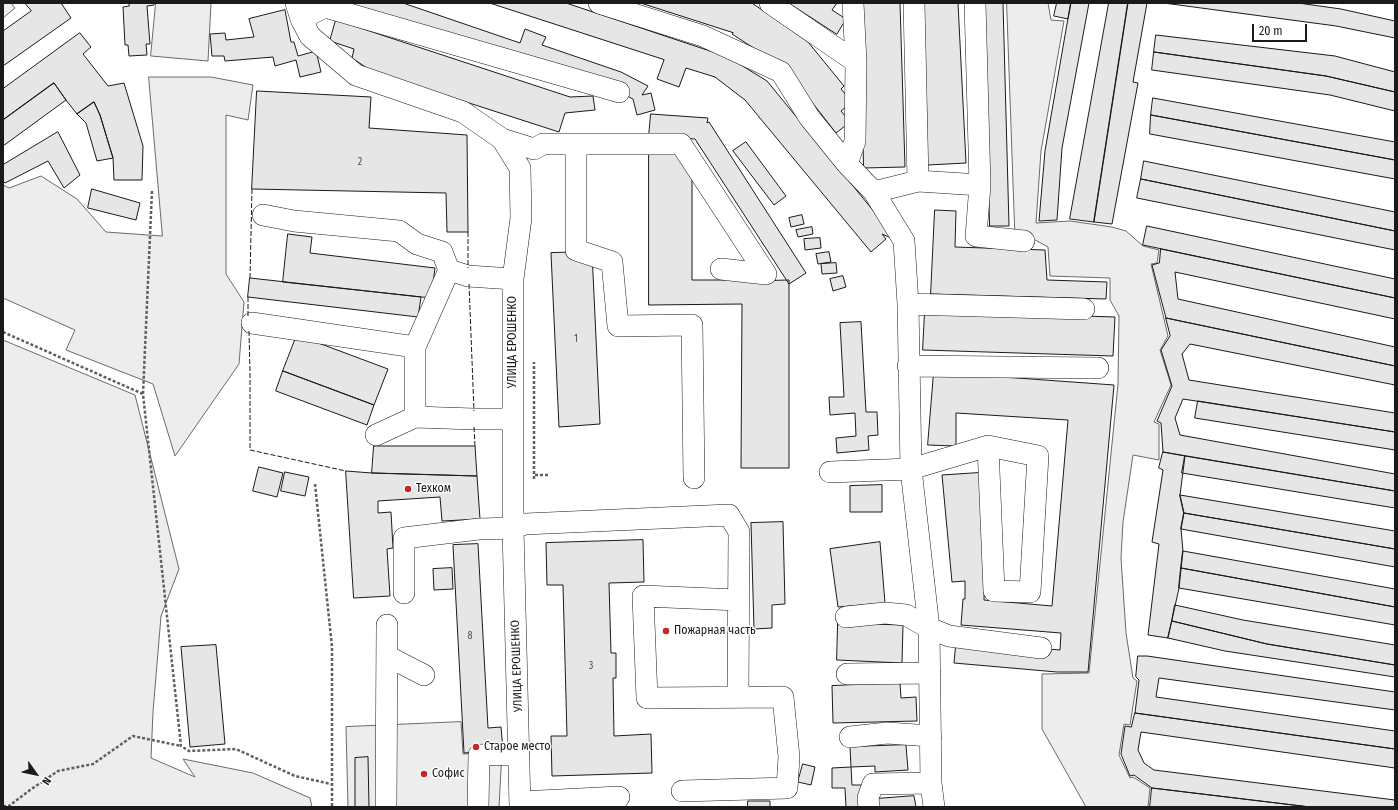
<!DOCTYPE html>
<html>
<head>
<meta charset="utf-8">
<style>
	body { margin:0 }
	#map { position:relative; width:1398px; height:810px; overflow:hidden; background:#fff; font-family:"Fira Sans Condensed",sans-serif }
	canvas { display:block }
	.frame { position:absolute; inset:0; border:4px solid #1a1a1a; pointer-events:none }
	.north { position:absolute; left:16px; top:754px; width:40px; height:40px; -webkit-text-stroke:3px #fff; paint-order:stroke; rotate:123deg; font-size:11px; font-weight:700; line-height:16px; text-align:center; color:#1a1a1a }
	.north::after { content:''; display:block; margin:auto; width:14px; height:18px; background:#1a1a1a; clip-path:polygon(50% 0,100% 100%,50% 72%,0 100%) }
	.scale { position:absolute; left:1252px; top:24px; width:55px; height:18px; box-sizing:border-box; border:2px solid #1a1a1a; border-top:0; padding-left:5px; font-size:12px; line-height:14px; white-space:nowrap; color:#1a1a1a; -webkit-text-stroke:3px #fff; paint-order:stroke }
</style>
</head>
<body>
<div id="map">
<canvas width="1398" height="810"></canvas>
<div class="frame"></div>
<div class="north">N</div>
<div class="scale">20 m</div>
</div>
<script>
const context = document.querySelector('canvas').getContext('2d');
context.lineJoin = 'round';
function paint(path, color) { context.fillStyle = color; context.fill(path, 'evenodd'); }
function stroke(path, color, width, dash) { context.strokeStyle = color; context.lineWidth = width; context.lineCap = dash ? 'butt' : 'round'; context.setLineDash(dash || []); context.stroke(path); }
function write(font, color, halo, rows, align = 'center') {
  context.font = font + ' "Fira Sans Condensed",sans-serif'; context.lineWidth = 3; context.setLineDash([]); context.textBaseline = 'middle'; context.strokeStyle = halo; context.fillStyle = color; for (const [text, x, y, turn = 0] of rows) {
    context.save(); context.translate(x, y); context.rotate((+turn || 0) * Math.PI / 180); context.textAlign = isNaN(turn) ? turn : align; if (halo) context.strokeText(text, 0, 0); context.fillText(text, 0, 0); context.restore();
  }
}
const built = new Path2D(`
	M3,3H11L15,8L3,18Z
	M156,3H211L208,61L151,56Z
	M1007,3H1048L1051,20L1064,21L1041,151L1036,223L1070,221L1112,227L1126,231L1143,246L1159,250L1157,263L1151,264L1168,336L1160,350L1171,385L1154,422L1159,424V460L1133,455L1123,522L1121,558L1126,633L1133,678L1137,681L1130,725L1124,724L1119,755L1130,778L1133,777L1150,788L1148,807H1086L1042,729V674L1089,673L1118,384L1119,316L1110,300V278L1050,276L1048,247L1015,229Z
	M149,77H211L253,85L248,120L226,115V274L244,302L239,364L175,456L153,384L66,350L75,330L3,298V185L9,188L41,176L77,199L106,232L162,236Z
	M3,340L135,395L179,569L161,616L153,712L151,758L195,777L183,759L253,773L310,798L312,807H3Z
	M461,722L463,754L502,751L499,807H348L346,727Z`);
paint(built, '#ededed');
stroke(built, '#6a6a6a', 1);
const building = new Path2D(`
	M25,3H61L71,18L3,66V31L31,11Z
	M129,3H154V5L147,6L150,44H146L147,55L129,56L128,45H125L123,7L129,6Z
	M311,3H403L520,43L525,29L546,37L542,45L621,72L648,86L642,95L651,93L655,110L637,115L633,99L617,91Z
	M490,3H566L728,57L767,81L885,225L891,238L882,234L886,239L871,252L745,100L715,77L686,68L679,87L657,79L664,60Z
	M641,3H752L808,42L844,86L841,89L852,102L841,111L850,122L836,133L786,69L732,34L733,33Z
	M789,3H837L832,10L846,19L837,34Z
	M860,3H900L905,167L864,168Z
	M920,3H958L966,163L928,165Z
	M984,3H1003L1009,226H990Z
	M1057,3H1071L1068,19L1054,16Z
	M1071,3H1089L1062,148L1057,220L1039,221L1045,151Z
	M1109,3H1128L1094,222L1070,219Z
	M1128,3H1147L1133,82L1138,83L1112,224L1094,222Z
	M1164,3H1298L1341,9L1395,21V38L1336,26Z
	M285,10L291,42H294L298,56L316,51L321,72L300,77L296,60L275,66L273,57L225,61L224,56H212L210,34L225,33L226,40L254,37L249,19Z
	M336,20L570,97L593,96L595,110L565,113L559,132L373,72L352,58L354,49L330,41Z
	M80,33L91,47L83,54L108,86L124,83L143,146L142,180H114L113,158L100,115L94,102L77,114L66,100L54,83L3,120V89Z
	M1156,35L1335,56L1395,72V92L1326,76L1154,52Z
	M1154,52L1326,76L1395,92V111L1330,95L1152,70Z
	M54,83L66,100L3,146V120Z
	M257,91L371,97L369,128L467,135L468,232H447L446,193L252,189Z
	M1153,98L1395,142V160L1151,115Z
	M94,102L100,115L113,158L97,161L86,123L77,114Z
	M651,114L708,118L707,123L709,122L806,273L789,284L695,139L649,136Z
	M1151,115L1395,160V179L1150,134Z
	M58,132L80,175L64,188L48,161L5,183L3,181V165Z
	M746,142L786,196L774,205L733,151Z
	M649,148H692V280H725V273L744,281L789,280V468H741L742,304L649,305Z
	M1144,161L1395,212V231L1141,179Z
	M1141,179L1395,231V250L1137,198Z
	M92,189L140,203L136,220L88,208Z
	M935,210L956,211L955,247L1045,250L1047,280L1107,282L1106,299L931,294Z
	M802,215L804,224L791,227L789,218Z
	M1147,226L1395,279V298L1143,245Z
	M812,227L813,234L798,237L796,230Z
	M288,234L312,237L310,253L435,268L431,298L283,282Z
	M820,238L821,248L805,250L804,239Z
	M1161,249L1395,298V319L1175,272L1178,299L1395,347V366L1166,318L1152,265L1159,263Z
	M592,252L600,424L559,427L551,253Z
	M829,252L831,262L818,264L816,254Z
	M836,263L837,273L822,274L821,264Z
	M843,276L846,287L833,291L830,279Z
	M250,278L421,297L418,317L248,297Z
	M925,311L1115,317L1113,356L923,350Z
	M1166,318L1395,366V385L1190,344L1182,354L1189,380L1395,413V432L1183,399L1175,418L1180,435L1395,474V491L1163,452L1161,423L1157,421L1172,386L1161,350L1170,336Z
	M861,322L866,412H877L878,435L868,436L869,450L837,453L836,438L856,436L855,413L830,415L829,397H844L840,323Z
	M297,335L388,369L374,405L283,371Z
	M283,371L374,405L367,425L276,391Z
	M934,372L1114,385L1088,672H1057L954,663L956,641L1060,650L1061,633L961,625L963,599H965V581L952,582L942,475L987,472L984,600L1052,606L1068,420L956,413V446L928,445Z
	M1198,401L1395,432V450L1195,418Z
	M374,446H475L477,476L372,473Z
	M1163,452L1185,456L1180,495L1184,513L1181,529L1183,551L1179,588L1168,638L1148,635L1159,544L1152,542L1163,470L1159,468Z
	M1185,456L1395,491V508L1182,473Z
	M259,467L283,473L277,497L253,491Z
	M346,471L372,473L477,476L480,519L442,521L440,497L378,501V513L391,512L393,548L387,549L390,596L354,598Z
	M285,472L309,477L305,496L281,491Z
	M882,485V512H850V486Z
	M1180,495L1395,531V549L1184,513Z
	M1184,513L1395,549V567L1181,529Z
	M783,522L785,604L772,605V628L754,629L751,523Z
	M643,540L644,582L609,583L611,653H616V678H613L614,736L651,734L652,773L552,776L551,736H567L563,585H547L546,543Z
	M880,542L885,603L838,607L830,549Z
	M478,544L488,728L501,727L503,750L464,753L453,545Z
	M1183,551L1395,589V607L1181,568Z
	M452,568L453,589L434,590L433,569Z
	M1181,568L1395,607V625L1179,588Z
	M1175,605L1243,620L1395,645V665L1267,644L1172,621Z
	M1172,621L1267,644L1395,665V677L1225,651L1168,638Z
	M838,623L903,625L902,663L837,660Z
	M216,645L225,744L190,747L181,647Z
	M1138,656H1147L1395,692V710L1159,678L1156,697L1395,731V749L1135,713L1139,680L1136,677Z
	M900,683L901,698L916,697L917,721L833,723L832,686Z
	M1135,713L1395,749V768L1141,732L1138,750L1144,763L1154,770L1395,800V807H1310L1152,788L1134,775L1130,776L1121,754L1125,726L1131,727Z
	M906,745L908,770L875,772V766L851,767L852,785H862L863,807H846L845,788H832V768L851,767L850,747Z
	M368,757L369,807H355V758Z
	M803,764L815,767L811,785L798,782Z
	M1152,788L1310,807H1150Z
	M914,796L916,807H876L875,799Z
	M748,801H770V807H748Z`);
paint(building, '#e6e6e6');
stroke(building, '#1a1a1a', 1);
const minor = new Path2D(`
	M296,3L301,19L310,36L356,75L463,112L502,139L520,168L521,218L513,279V528L520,807
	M599,3L703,36L781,72L809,117L847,164L874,192L904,241L908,304L911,469L929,628L931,783L934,807
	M770,3L856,62
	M914,3L918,181
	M301,19L325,7L619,92
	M502,139L534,149L543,144H681L766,274L721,269
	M576,144V250L612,262L618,326L692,325L694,478
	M847,164L855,141L856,62L853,3
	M980,185L976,236L1024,241
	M874,192L918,181L980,185L975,3
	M263,215L294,221L399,231L417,244L442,252L449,270L468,276L513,279
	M908,304L1084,309
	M252,323L415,347L449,270
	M415,347V417
	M908,366L1098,368
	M376,435L415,417L474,419H513
	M830,472L911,469L988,446L1038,456L1030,592L994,591L988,446
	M404,593V538L479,529L513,528L525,524L729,515L739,532L738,697
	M846,617L885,613L906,615L929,628L949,636L1041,648
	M387,656L424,675
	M847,674L930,673
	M850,737L887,733L931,736
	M682,791L787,788L789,757L783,697L647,698L643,596L738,600
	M520,802L619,797L611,807
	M386,807L387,625
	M478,807L479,755L519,754
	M869,807L868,798L873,784L931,783`);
stroke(minor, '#1a1a1a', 22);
stroke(new Path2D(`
	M152,191L143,394L181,746L189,751L236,749L295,776L331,784
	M3,332L143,394
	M535,475H548
	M534,479V362
	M315,484L332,647V807
	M3,806H9L30,790L58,771L93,764L133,736L181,746`), '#5f5f5f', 2.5, [3, 2]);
stroke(minor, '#fff', 21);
stroke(new Path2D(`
	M468,232V268
	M250,278L252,189
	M469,284L474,411
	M248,297V317
	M249,331L250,371V450L346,471
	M474,427L475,446`), '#1a1a1a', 1, [5, 2]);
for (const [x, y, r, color] of [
	[408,489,4,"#c62828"],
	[666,631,4,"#c62828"],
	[476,747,4,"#c62828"],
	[424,774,4,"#c62828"]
]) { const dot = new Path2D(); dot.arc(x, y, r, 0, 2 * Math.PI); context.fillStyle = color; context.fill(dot); stroke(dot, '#fff', 1.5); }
write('10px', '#4d4d4d', null, [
	["2",360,162],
	["1",576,339],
	["8",470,636],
	["3",591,666]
]);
write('12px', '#1a1a1a', '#fff', [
	["УЛИЦА ЕРОШЕНКО",513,342,-90],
	["УЛИЦА ЕРОШЕНКО",517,666,-92]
]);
write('12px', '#1a1a1a', '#fff', [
	["Техком",416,489],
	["Пожарная часть",674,631],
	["Старое место",484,747],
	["Софис",432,774]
], 'left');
</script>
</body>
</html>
